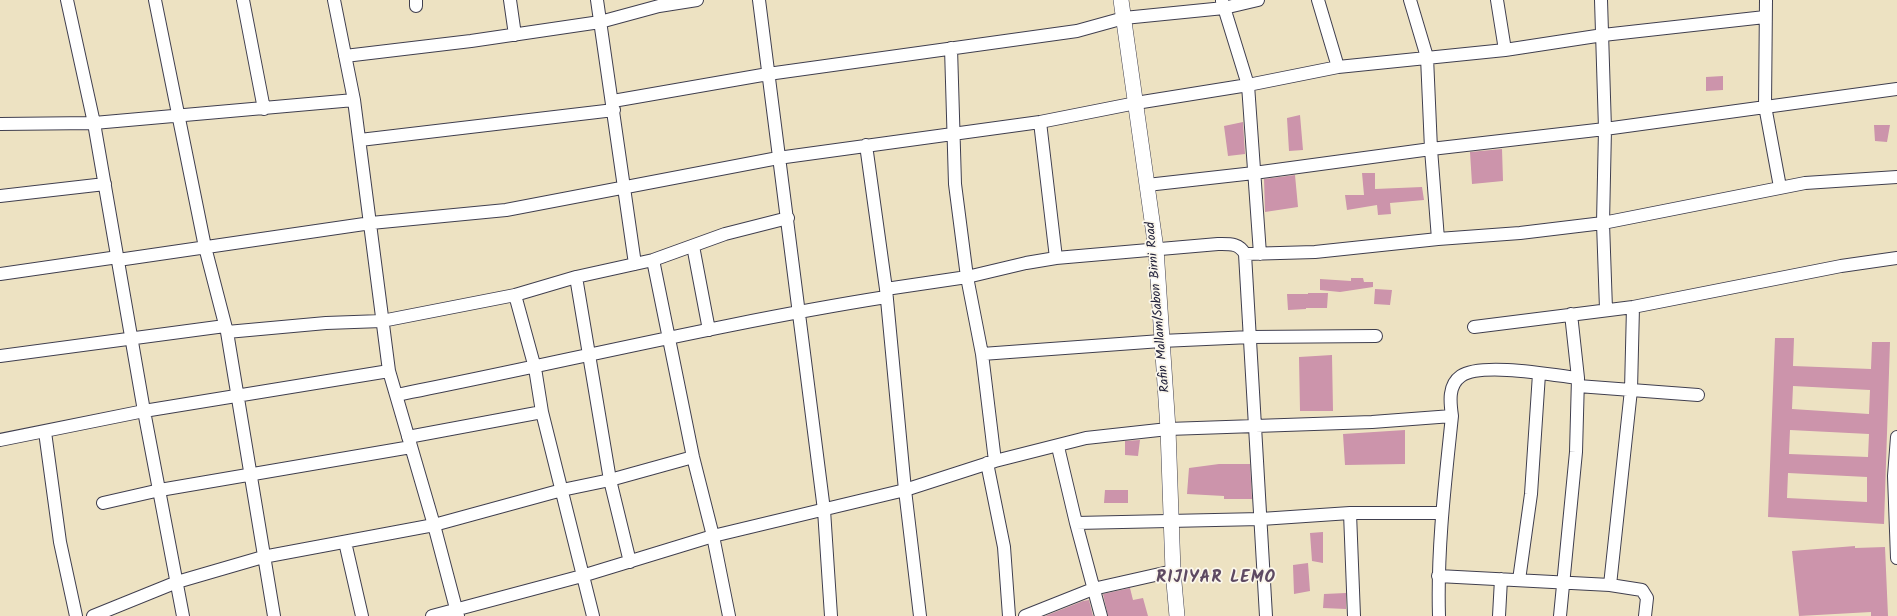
<!DOCTYPE html>
<html>
<head>
<meta charset="utf-8">
<style>
	body { margin:0 }
	canvas { display:block; background:#ede2c2 }
</style>
</head>
<body>
<canvas width="1897" height="616"></canvas>
<script>
const context = document.querySelector('canvas').getContext('2d');
context.lineJoin = 'round';
function paint(path, color) { context.fillStyle = color; context.fill(path, 'evenodd'); }
function stroke(path, color, width, dash) { context.strokeStyle = color; context.lineWidth = width; context.lineCap = dash ? 'butt' : 'round'; context.setLineDash(dash || []); context.stroke(path); }
function write(font, color, halo, rows, align = 'center') {
  context.font = font + ' Kalam,sans-serif'; context.lineWidth = 3.5; context.setLineDash([]); context.textBaseline = 'middle'; context.strokeStyle = halo; context.fillStyle = color; for (const [text, x, y, turn = 0] of rows) {
    context.save(); context.translate(x, y); context.rotate((+turn || 0) * Math.PI / 180); context.textAlign = isNaN(turn) ? turn : align; if (halo) context.strokeText(text, 0, 0); context.fillText(text, 0, 0); context.restore();
  }
}
paint(new Path2D(`
	M1723,76V90L1706,91V77Z
	M1300,115L1303,150L1289,151L1287,118Z
	M1243,122L1245,154L1228,156L1224,126Z
	M1874,125H1890L1887,142L1875,141Z
	M1502,149L1503,181L1472,184L1470,152Z
	M1362,173H1375V189L1422,187L1424,200L1390,203L1391,214L1378,215L1377,205L1347,210L1345,195H1364Z
	M1295,175L1298,207L1265,212L1264,179Z
	M1351,278H1363L1364,282H1373V287L1340,292L1320,290V279L1351,281Z
	M1375,289L1392,290L1390,305L1374,304Z
	M1308,293H1328L1327,308H1306V309L1288,310L1287,294H1308Z
	M1775,338H1794L1793,366L1871,369L1872,342H1890L1884,524L1768,517ZM1793,386L1870,390L1869,414L1792,409ZM1790,430L1869,434L1868,457L1789,454ZM1788,473L1867,477V502L1787,498Z
	M1332,355L1333,411H1300L1299,357Z
	M1405,430V464L1345,465L1343,434Z
	M1140,440L1138,456L1125,455V441Z
	M1219,464H1250L1252,499H1224V496L1187,494L1189,468Z
	M1105,490H1128V503H1104Z
	M1323,532V563L1312,561L1310,533Z
	M1855,546V548L1885,547L1888,616H1871V612L1799,616L1792,551Z
	M1308,563L1310,591L1294,594L1293,565Z
	M1130,588L1133,600L1143,598L1148,616H1108L1103,594Z
	M1346,593V609L1323,608L1324,594Z
	M1089,600L1093,616H1045L1083,601Z`), '#cc94ab');
const minor = new Path2D(`
	M67,0L94,123L144,411L183,616
	M155,0L205,247L227,332L274,616
	M243,0L264,109
	M334,0L354,100L389,371L434,525L458,616
	M416,0V6
	M510,0L515,35
	M597,0L635,264
	M759,0L824,510L831,616
	M1318,0L1338,67
	M1410,0L1427,57L1431,149L1438,239
	M1497,0L1505,50
	M1601,0L1605,129L1603,223L1606,309
	M1766,0L1765,106L1780,187
	M1222,1L1248,85L1260,254
	M951,48L955,184L967,277L982,354L995,461
	M345,56L471,41L600,22L659,6L697,0
	M613,101L768,74L1077,31L1124,18L1224,8L1258,0
	M1040,122L1056,258
	M0,124L94,123L354,100
	M360,140L614,110
	M866,145L886,289L905,490L920,616
	M1147,185L1254,173L1431,149L1605,129L1897,89
	M0,196L105,184
	M693,246L709,330
	M1245,254L1315,252L1438,239L1520,233L1603,223L1805,183L1897,177
	M118,260L371,223L506,210L778,158L1040,122L1136,103L1248,85L1338,67L1505,50L1603,35L1765,17
	M653,260L693,457L713,536L729,616
	M0,274L118,257
	M576,277L610,480L630,562
	M886,289L967,277L1026,263L1056,258L1218,244C1230,244 1239,243 1245,254L1266,616
	M515,295L535,368L542,412L593,616
	M1474,327L1633,307L1841,266L1897,258
	M227,332L326,323L382,321L515,295L576,277L653,260L725,234L788,218
	M982,354L1161,341L1251,337L1376,336
	M0,356L225,326
	M1578,386L1698,395
	M396,395C559,363 722,323 886,297
	M45,432L60,542L76,616
	M408,437L542,412
	M1897,437L1894,476L1897,558
	M0,440L144,411L389,371
	M1058,447L1076,523L1101,616
	M987,463L1004,547L1009,616
	M103,503L160,490L411,447
	M1350,513L1354,616
	M1076,523L1261,519L1350,513H1442
	M345,542L362,616
	M1438,576L1610,585L1642,590L1647,598L1645,616
	M1519,580L1531,494L1539,374
	M1610,585L1631,390L1633,307
	M93,616L177,582L263,557L434,525L562,490L610,480L693,457
	M432,616L582,576L713,536L905,490L995,461L1086,438L1168,429L1372,422L1452,416
	M1025,616L1093,589L1173,571
	M1439,616C1437,549 1445,483 1452,416C1450,402 1448,385 1461,376C1481,362 1553,375 1578,378
	M1499,616L1501,579
	M1560,616L1576,452L1578,378L1571,314`);
const tertiary = new Path2D(`
	M1121,0L1156,249L1168,429L1173,571L1177,616`);
stroke(minor, '#403f4f', 14);
stroke(tertiary, '#403f4f', 16);
stroke(minor, '#fff', 12);
stroke(tertiary, '#fff', 15);
write('13px', '#22223b', '#fbf7ec', [
	["Rafin Mallam/Sabon Birni Road",1159,307,-95]
]);
context.letterSpacing = '1px';
write('bold 17px', '#5e4a62', '#fbf7ec', [
	["RIJIYAR LEMO",1216,579]
]);
context.letterSpacing = '0px';
</script>
</body>
</html>
